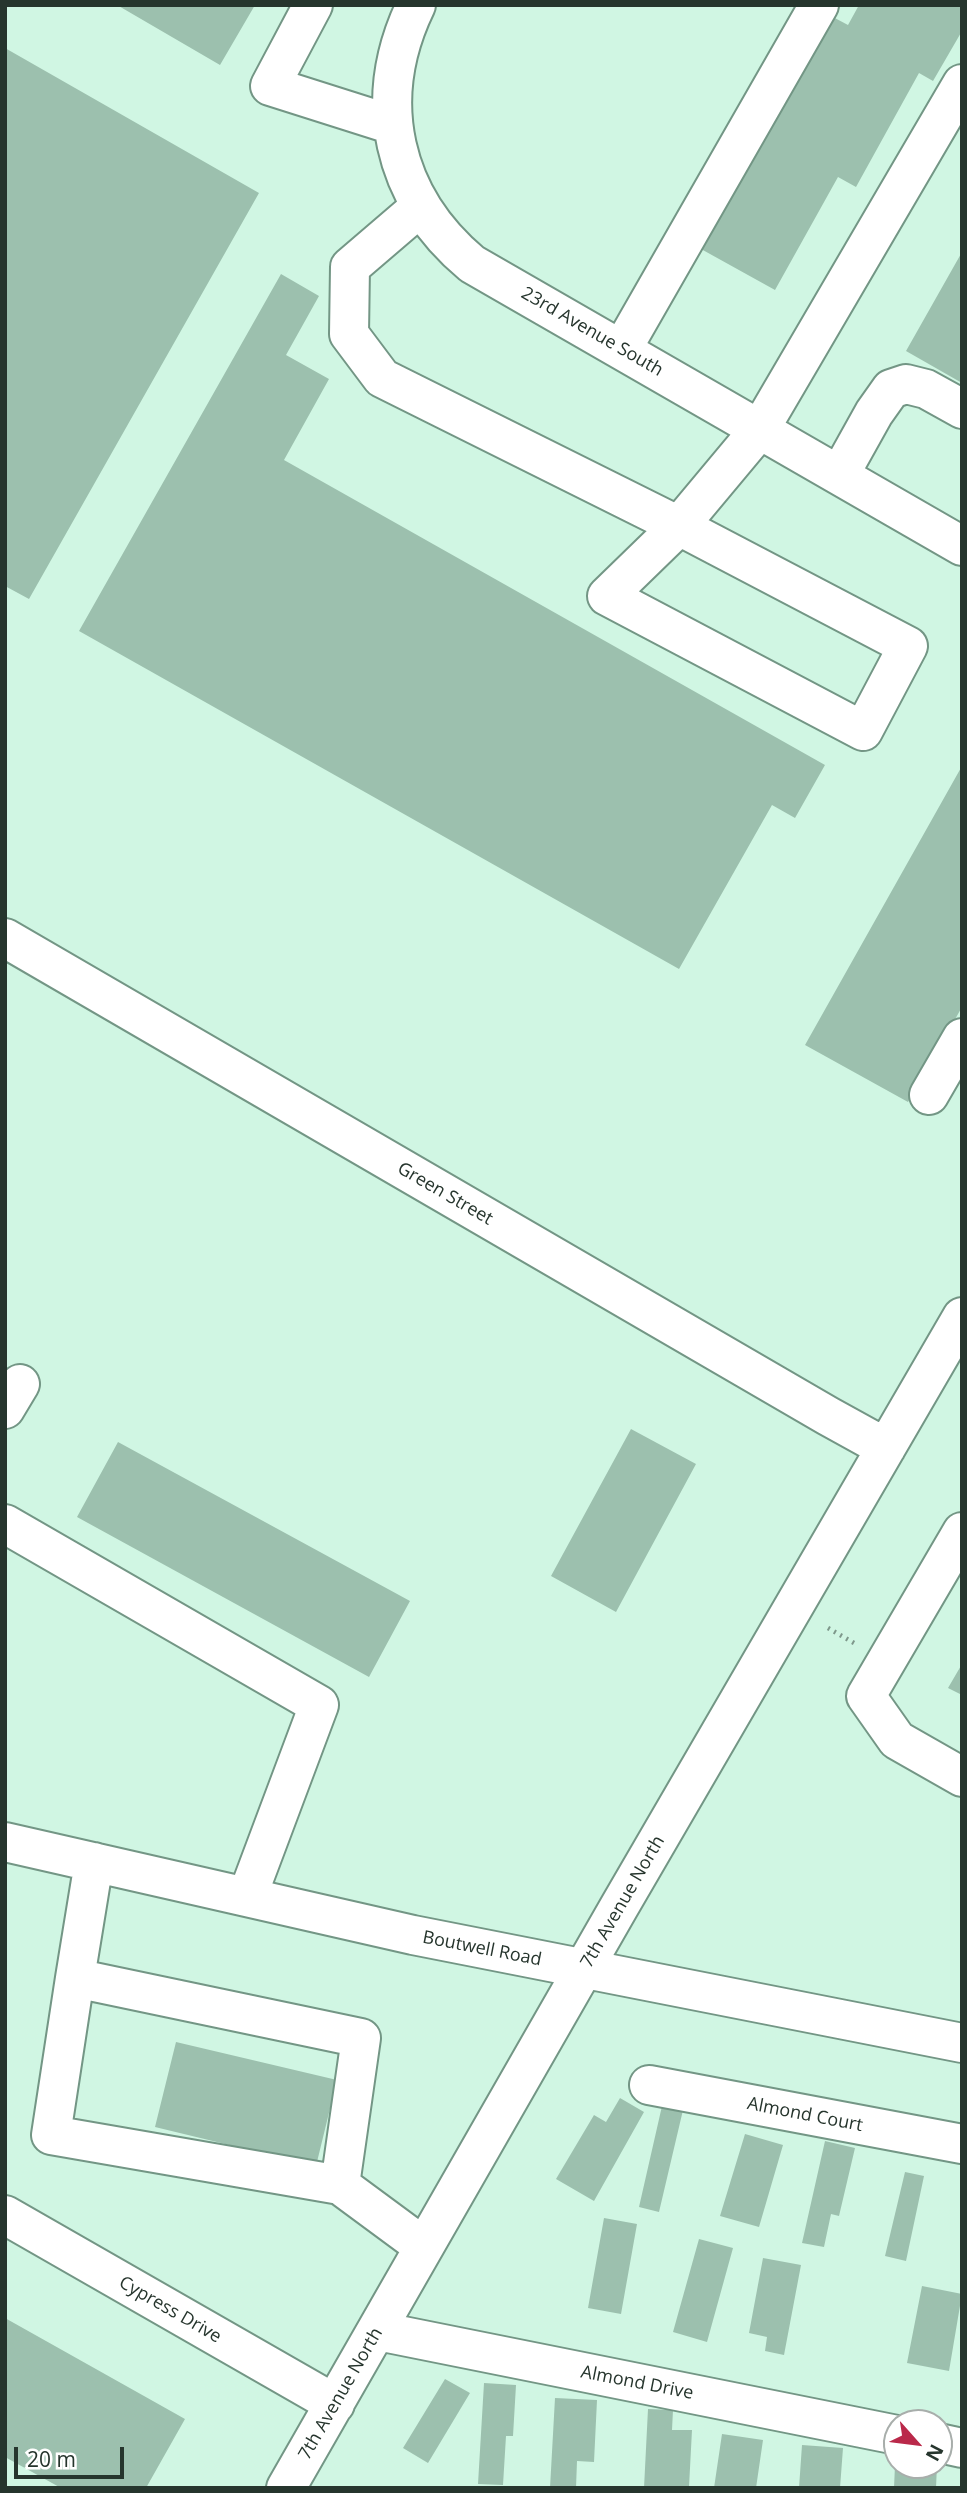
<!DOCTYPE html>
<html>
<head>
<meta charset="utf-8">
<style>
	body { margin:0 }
	#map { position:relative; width:967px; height:2493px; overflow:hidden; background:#d0f6e3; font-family:"Open Sans",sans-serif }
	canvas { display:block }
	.frame { position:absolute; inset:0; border:7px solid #26352d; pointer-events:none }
	.north { position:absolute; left:883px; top:2409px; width:70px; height:70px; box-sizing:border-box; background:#fff; border:2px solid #a8aeab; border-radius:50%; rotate:118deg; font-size:19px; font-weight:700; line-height:28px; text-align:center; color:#26352d }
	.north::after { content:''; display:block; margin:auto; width:24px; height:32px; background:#ba294a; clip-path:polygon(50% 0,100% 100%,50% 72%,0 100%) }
	.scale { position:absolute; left:14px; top:2447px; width:110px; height:32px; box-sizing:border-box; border:4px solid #26352d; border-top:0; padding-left:9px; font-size:21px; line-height:24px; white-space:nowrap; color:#26352d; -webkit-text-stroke:5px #fff; paint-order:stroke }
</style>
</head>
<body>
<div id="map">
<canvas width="967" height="2493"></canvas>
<div class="frame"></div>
<div class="north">N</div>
<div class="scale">20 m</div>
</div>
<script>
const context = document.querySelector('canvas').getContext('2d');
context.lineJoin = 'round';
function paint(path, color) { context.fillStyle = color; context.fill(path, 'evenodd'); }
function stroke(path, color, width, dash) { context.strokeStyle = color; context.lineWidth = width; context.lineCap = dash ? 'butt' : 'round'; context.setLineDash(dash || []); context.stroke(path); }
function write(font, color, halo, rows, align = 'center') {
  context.font = font + ' "Open Sans",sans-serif'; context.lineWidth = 5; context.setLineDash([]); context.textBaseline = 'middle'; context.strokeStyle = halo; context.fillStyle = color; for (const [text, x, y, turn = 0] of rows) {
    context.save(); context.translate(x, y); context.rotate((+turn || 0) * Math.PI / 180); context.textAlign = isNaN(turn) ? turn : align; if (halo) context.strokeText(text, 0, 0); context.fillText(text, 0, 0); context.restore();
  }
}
paint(new Path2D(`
	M117,5H255L220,65Z
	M859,5H962V31L933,81L919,73L856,187L838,177L775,290L701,249L831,16L848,25Z
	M5,48L259,193L29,599L5,586Z
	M962,252V383L906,351Z
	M281,274L319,296L286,355L329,379L284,460L825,765L795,818L772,805L679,969L79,631Z
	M962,766V1007L908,1102L805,1045Z
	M631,1429L696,1464L616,1612L551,1576Z
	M118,1442L410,1601L369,1677L77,1517Z
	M962,1664V1695L948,1688Z
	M176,2042L337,2080L316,2166L155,2127Z
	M620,2098L644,2112L594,2201L556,2179L594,2115L606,2122Z
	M662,2106L683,2110L659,2212L639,2207Z
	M745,2134L783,2145L759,2227L720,2216Z
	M825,2141L855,2148L839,2216L831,2214L824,2247L802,2243Z
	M905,2172L924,2176L906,2261L885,2256Z
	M604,2218L637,2224L621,2314L588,2308Z
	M699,2239L733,2248L707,2342L673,2332Z
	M763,2258L801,2265L784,2355L765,2351L767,2337L749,2333Z
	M922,2286L962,2294L949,2371L907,2363Z
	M5,2318L185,2419L146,2488H61L5,2457Z
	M445,2379L470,2393L428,2463L403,2448Z
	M484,2383L516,2385L513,2436H506L503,2485L478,2484Z
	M555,2398L597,2400L594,2462L577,2461L576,2488H550Z
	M648,2409L673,2410L672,2430H692L689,2487L644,2488Z
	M722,2434L763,2440L756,2488H714Z
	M802,2445L843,2448L840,2488H799Z
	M895,2465H937L936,2488H894Z`), '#9cc0ae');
const minor = new Path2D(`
	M313,5L270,86L393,125
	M416,5C370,100 392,197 472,264L962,546
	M420,207L350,267L349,334L382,378L679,526L607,596L863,731L908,646L679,526L760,429L962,84
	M622,349L819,5
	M840,474L874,413L891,389L906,384L926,389L962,409
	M5,938L828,1416L886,1448
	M929,1095L962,1038
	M5,1409L20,1384
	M5,1524L319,1705L247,1897
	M962,1532L866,1696L897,1740L962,1777
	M5,1842L413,1935L962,2043
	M75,1978L94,1862
	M649,2085L962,2144
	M340,2185L51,2135L75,1978L361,2038L340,2185L424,2247
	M5,2215L335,2404
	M378,2331L897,2435
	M939,2443L962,2448
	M286,2488L619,1907L962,1317`);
stroke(minor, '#739685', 42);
stroke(new Path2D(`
	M828,1628L854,1643`), '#7e988b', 4.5, [2, 5]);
stroke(minor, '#fff', 38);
write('18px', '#26352d', '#fff', [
	["23rd Avenue South",592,332,30],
	["Green Street",445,1194,30],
	["7th Avenue North",623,1902,-60],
	["Boutwell Road",482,1949,11],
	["Almond Court",805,2115,11],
	["Cypress Drive",170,2310,30],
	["Almond Drive",637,2383,11],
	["7th Avenue North",341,2394,-60]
]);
</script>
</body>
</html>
